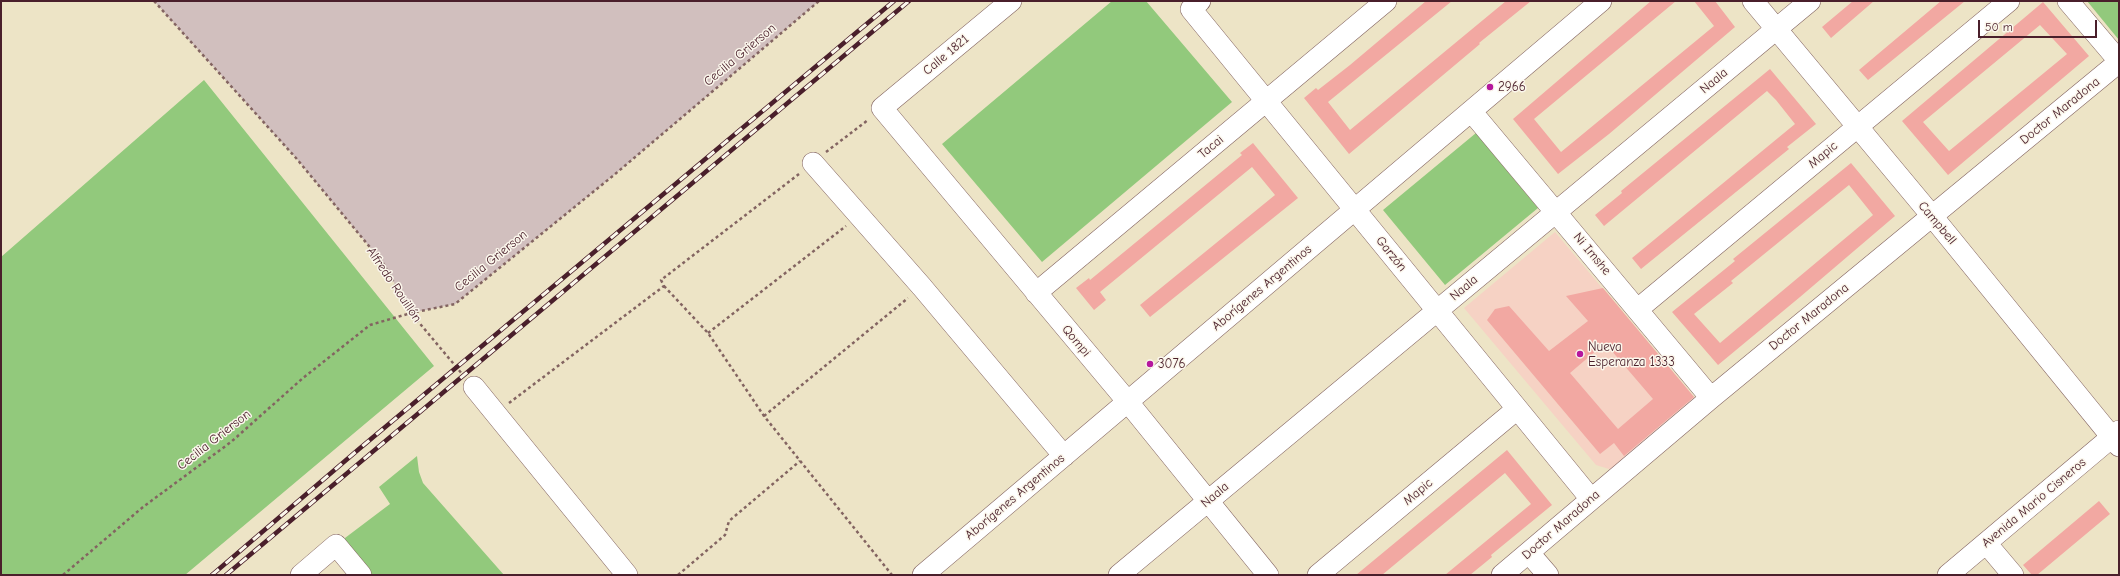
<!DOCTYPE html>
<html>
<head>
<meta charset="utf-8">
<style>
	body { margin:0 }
	#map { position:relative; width:2120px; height:576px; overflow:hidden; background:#ede4c6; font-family:"Comic Neue",sans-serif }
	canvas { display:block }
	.frame { position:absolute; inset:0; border:2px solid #4a1f2b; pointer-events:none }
	.scale { position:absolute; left:1978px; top:20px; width:119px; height:18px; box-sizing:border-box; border:2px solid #4a1f2b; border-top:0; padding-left:5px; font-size:12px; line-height:14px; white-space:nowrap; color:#4a1f2b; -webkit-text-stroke:3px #fbf7ec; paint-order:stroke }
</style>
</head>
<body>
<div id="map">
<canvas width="2120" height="576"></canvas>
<div class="frame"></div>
<div class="scale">50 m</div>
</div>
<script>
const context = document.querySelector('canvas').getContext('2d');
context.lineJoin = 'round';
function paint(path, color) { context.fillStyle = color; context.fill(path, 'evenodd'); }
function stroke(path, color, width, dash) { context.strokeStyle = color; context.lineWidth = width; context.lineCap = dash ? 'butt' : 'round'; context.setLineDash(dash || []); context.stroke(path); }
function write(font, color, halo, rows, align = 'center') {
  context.font = font + ' "Comic Neue",sans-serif'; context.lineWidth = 3; context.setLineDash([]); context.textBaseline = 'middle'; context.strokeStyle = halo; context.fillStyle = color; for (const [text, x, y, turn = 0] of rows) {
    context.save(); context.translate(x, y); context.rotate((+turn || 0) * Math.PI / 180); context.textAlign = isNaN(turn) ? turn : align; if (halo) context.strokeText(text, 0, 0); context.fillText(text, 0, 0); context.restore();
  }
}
paint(new Path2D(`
	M1555,232L1696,399L1612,470L1596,465L1464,308Z`), '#f6d2c4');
paint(new Path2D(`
	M154,1H819L614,175L455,304L411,313L383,263L296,158Z`), '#d1bfbe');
paint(new Path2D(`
	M1112,1H1146L1232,102L1042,262L942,144Z
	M2087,1H2119V40Z
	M204,80L434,366L185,575H1V257Z
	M1476,133L1538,208L1445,285L1383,210Z
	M417,456L419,472L423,483L504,575H368L341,541L390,504L379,487Z`), '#92c97c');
paint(new Path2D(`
	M1426,1H1452L1328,102L1350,130L1506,1H1531L1479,43L1480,44L1349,154L1304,98L1316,88L1318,90L1350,65Z
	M1651,1H1676L1534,119L1561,152L1714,26L1694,1H1715L1735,27L1609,134L1558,174L1513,119Z
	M1853,1H1874L1831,38L1822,27Z
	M1941,1H1965L1868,80L1859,70Z
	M2043,2L2089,56L1948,175L1902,121ZM2040,25L2067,54L1949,151L1923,122Z
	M1770,69L1816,124L1787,147L1789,149L1641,269L1632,258L1795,124L1776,100L1767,91L1604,226L1595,215L1622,193L1621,191Z
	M1253,143L1298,198L1150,317L1140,305L1275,195L1252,167L1100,292L1106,300L1094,310L1076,288L1089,278L1090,280L1242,155L1240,153Z
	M1851,163L1895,216L1800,297L1718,365L1672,312L1735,261L1733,259ZM1849,185L1873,215L1720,343L1694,314L1733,283L1731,281Z
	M1603,288L1694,397L1624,456L1614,443L1600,454L1487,320L1495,309L1509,306L1549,351L1588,321L1566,296ZM1605,343L1653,399L1618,429L1570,373Z
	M1507,450L1552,505L1491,555L1492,557L1470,575H1445L1531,504L1505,473L1382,575H1356Z
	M2099,501L2110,514L2037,575H2032L2023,565Z`), '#f2a8a2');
const minor = new Path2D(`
	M1011,1L882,108L1128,402L1268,575
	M1200,1L1191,9L1591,499
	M1753,1L1932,216L2119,446
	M2068,1L2119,61
	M1471,111L1711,398
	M813,163L922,287L1064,456
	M1036,293L1386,1
	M1638,309L2009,1
	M474,387L627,575
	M1986,543L2013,575
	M1529,553L1548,575
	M301,575L336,545L361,575
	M923,575L1601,1
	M1119,575L1810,1
	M1318,575L1517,409
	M1502,575L1711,398L2119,62
	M1948,575L2119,431`);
stroke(minor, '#836461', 22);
stroke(new Path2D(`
	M154,1L296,158L383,263L411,313L463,375
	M826,152L868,120
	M664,286L708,333L764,416L892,575
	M708,333L846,226
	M509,403L664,286L661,280L799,174
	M764,416L908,298
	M63,575L143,507L231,442L303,378L370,325L411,313L455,304L614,175L819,1
	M678,575L725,535L729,521L800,461`), '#836461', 2.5, [3, 3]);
stroke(minor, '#fff', 21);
const rail = new Path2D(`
	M212,575L359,449L894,1
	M226,575L909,1`);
stroke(rail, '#4a1f2b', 4.5);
stroke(rail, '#fbf7ec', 3, [9]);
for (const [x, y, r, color] of [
	[1490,87,4,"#b5179e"],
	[1580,354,4,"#b5179e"],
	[1150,364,4,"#b5179e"]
]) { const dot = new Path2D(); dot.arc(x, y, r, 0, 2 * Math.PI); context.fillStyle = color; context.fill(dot); stroke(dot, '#fbf7ec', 1.5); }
write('13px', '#4a1f2b', '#fbf7ec', [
	["Cecilia Grierson",740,55,-40],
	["Calle 1821",946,55,-40],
	["Naala",1714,81,-40],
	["Doctor Maradona",2060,111,-39],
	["Tacai",1211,147,-40],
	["Mapic",1823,155,-40],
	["Campbell",1937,223,50],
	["Garzón",1391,254,51],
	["Ni Imshe",1592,254,50],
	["Cecilia Grierson",491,261,-39],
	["Alfredo Rouillón",394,285,56],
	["Aborígenes Argentinos",1262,288,-40],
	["Naala",1464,288,-40],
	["Doctor Maradona",1809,317,-39],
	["Qompi",1076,341,50],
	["Cecilia Grierson",214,440,-38],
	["Mapic",1418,492,-40],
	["Naala",1215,495,-40],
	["Aborígenes Argentinos",1015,497,-40],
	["Avenida Mario Cisneros",2034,503,-40],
	["Doctor Maradona",1561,525,-41]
]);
write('13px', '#4a1f2b', '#fbf7ec', [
	["2966",1498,87],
	["Nueva",1588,347],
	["Esperanza 1333",1588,362],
	["3076",1158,364]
], 'left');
</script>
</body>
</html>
